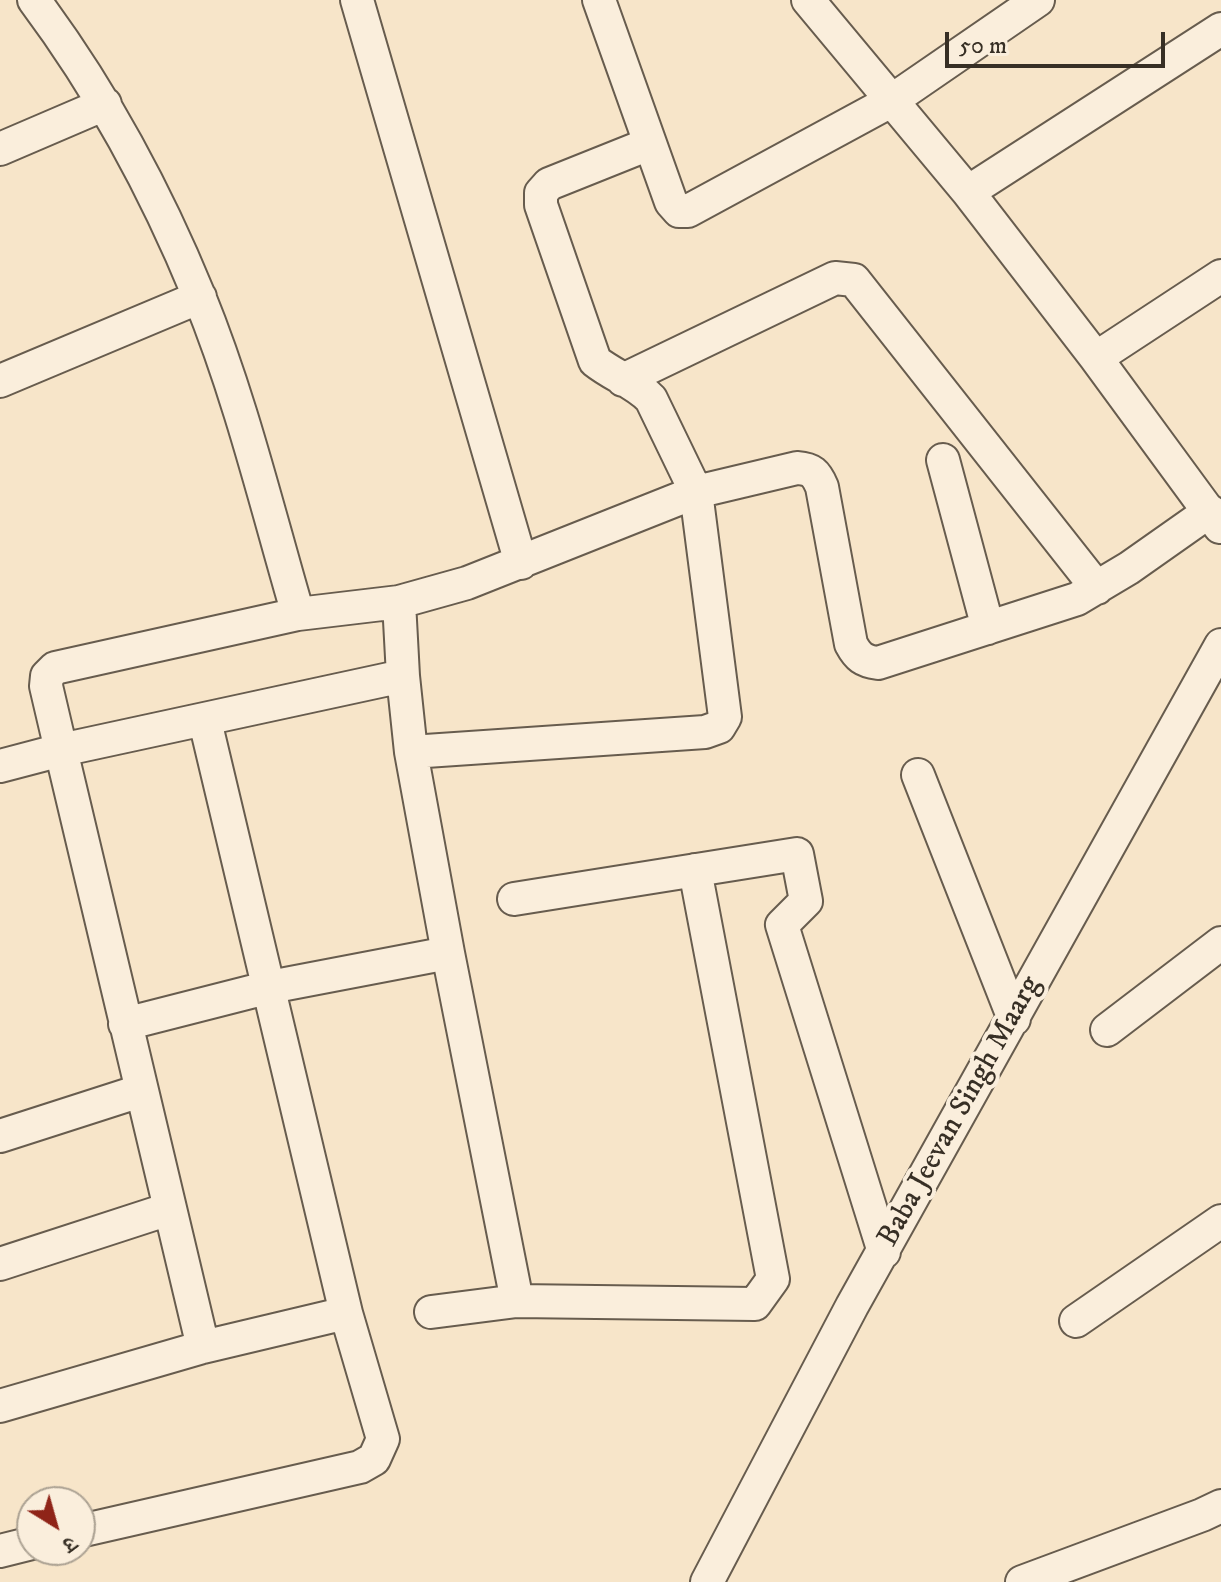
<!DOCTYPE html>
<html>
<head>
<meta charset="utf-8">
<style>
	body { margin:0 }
	#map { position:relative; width:1221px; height:1582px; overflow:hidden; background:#f7e5c9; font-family:"IM FELL DW Pica","Noto Serif Devanagari",serif }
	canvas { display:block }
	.north { position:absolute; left:16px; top:1486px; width:80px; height:80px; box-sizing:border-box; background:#faeedc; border:2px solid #aca293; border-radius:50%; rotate:143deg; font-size:22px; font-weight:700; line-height:32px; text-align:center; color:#372f25 }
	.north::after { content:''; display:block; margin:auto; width:28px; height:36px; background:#8f2418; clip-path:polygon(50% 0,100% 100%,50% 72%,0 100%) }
	.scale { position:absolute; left:945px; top:32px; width:220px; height:36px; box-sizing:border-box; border:4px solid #372f25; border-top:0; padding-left:10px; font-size:24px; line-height:28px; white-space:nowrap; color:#372f25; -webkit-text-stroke:6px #faeedc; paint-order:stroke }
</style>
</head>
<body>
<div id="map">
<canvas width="1221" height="1582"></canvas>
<div class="north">उ</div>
<div class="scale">50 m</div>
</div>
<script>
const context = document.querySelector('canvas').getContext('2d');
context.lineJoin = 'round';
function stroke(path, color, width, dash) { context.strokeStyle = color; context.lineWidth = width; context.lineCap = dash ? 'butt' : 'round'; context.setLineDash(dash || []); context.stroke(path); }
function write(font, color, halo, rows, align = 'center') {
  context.font = font + ' "IM FELL DW Pica",serif'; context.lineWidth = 8; context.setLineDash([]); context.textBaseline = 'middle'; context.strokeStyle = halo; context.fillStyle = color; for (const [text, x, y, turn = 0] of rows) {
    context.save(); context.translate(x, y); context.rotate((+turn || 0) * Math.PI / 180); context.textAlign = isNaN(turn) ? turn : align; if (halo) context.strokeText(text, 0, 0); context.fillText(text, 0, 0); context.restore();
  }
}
const minor = new Path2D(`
	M34,0C102,91 156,191 199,296C241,399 267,508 298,614
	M357,0L521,563
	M599,0L671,202L679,211H688L891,101L1038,0
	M808,0L968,192L1096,358L1220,527
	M0,149L105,104
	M968,192L1221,29
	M1096,358L1221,276
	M623,380L835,278L854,280L1097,588
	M0,381L200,297
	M943,460L988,628
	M399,602L403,676L411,752L448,953L517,1301
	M403,676L61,750L46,686L47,676L55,668L298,614L399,602L467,583L696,492L797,468C812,469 816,473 822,487L851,644C858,657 863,661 878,663L1077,599L1129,568L1210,511
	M411,752L705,732L719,727L725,717L696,492L651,399C636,383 614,376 595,361L541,205V193L549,184L649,144
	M0,766L61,750L203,1347
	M918,775L1014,1019
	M514,899L797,854L806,901L782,925L884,1252
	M125,1024L270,987L448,953
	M1107,1030L1221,943
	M0,1136L140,1091
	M0,1264L169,1209
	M431,1312L517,1301L755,1304L773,1279L695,870
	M1076,1321L1221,1221
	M0,1406L203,1347L346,1313
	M80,1531L360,1467L374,1459L383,1439L346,1313L205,721
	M0,1551L32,1543
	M707,1582L852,1306L1221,645
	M1022,1582L1202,1515L1221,1506`);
stroke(minor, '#675c4e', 36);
stroke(minor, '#faeedc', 32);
write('30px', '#372f25', '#faeedc', [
	["Baba Jeevan Singh Maarg",961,1112,-61]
]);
</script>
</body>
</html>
